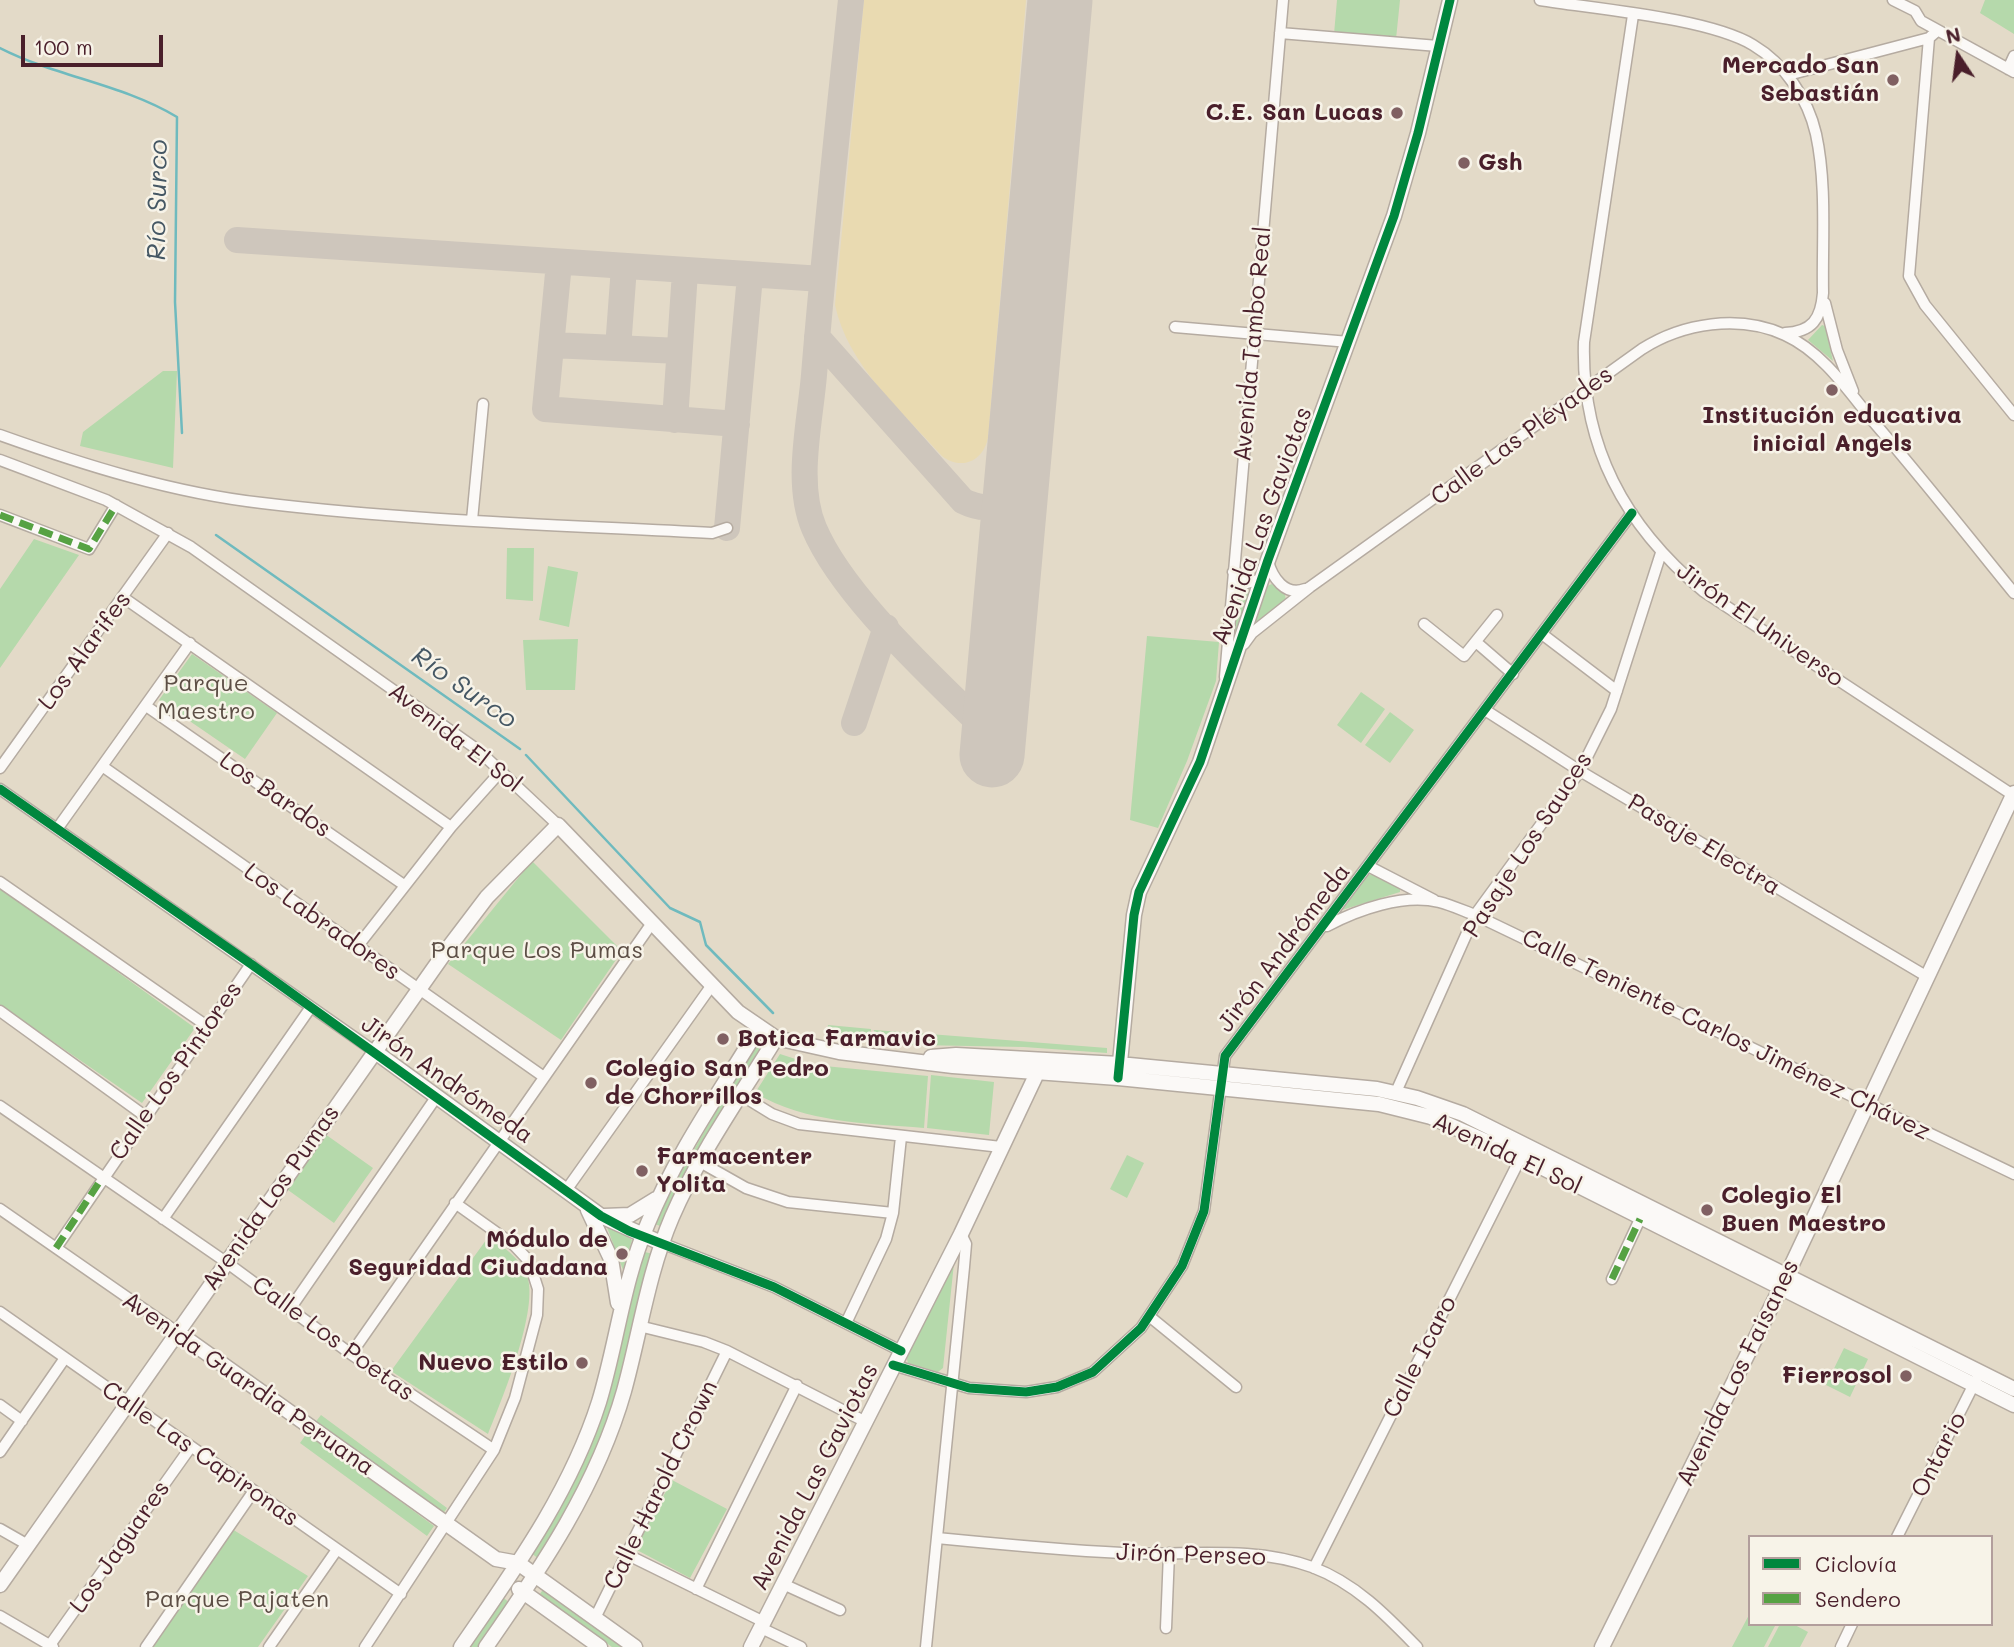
<!DOCTYPE html>
<html>
<head>
<meta charset="utf-8">
<style>
	body { margin:0 }
	#map { position:relative; width:2014px; height:1647px; overflow:hidden; background:#e3dac8; font-family:Mali,sans-serif }
	canvas { display:block }
	.legend { position:absolute; left:1748px; top:1535px; width:245px; height:91px; box-sizing:border-box; background:#f7f3e8; border:2px solid #b29e9c; margin:0; padding:9px 12px; list-style:none; font-size:21px; color:#4a1f2b }
	.legend li { display:flex; align-items:center; gap:14px; height:35px }
	.legend b { width:35px; border:2px solid #b29e9c }
	.north { position:absolute; left:1923px; top:21px; width:70px; height:70px; -webkit-text-stroke:5px #f7f3e8; paint-order:stroke; rotate:347deg; font-size:19px; font-weight:700; line-height:28px; text-align:center; color:#4a1f2b }
	.north::after { content:''; display:block; margin:auto; width:24px; height:32px; background:#4a1f2b; clip-path:polygon(50% 0,100% 100%,50% 72%,0 100%) }
	.scale { position:absolute; left:21px; top:35px; width:142px; height:32px; box-sizing:border-box; border:4px solid #4a1f2b; border-top:0; padding-left:9px; font-size:21px; line-height:24px; white-space:nowrap; color:#4a1f2b; -webkit-text-stroke:5px #f7f3e8; paint-order:stroke }
</style>
</head>
<body>
<div id="map">
<canvas width="2014" height="1647"></canvas>
<ul class="legend">
<li><b style="height:9px;background:#00873e"></b>Ciclovía</li>
<li><b style="height:9px;background:#56a243"></b>Sendero</li>
</ul>
<div class="north">N</div>
<div class="scale">100 m</div>
</div>
<script>
const context = document.querySelector('canvas').getContext('2d');
context.lineJoin = 'round';
function paint(path, color) { context.fillStyle = color; context.fill(path, 'evenodd'); }
function stroke(path, color, width, dash) { context.strokeStyle = color; context.lineWidth = width; context.lineCap = dash ? 'butt' : 'round'; context.setLineDash(dash || []); context.stroke(path); }
function write(font, color, halo, rows, align = 'center') {
  context.font = font + ' Mali,sans-serif'; context.lineWidth = 5; context.setLineDash([]); context.textBaseline = 'middle'; context.strokeStyle = halo; context.fillStyle = color; for (const [text, x, y, turn = 0] of rows) {
    context.save(); context.translate(x, y); context.rotate((+turn || 0) * Math.PI / 180); context.textAlign = isNaN(turn) ? turn : align; if (halo) context.strokeText(text, 0, 0); context.fillText(text, 0, 0); context.restore();
  }
}
paint(new Path2D(`
	M1337,0H1400L1396,39L1334,34Z
	M1985,0H2014V34L1980,13Z
	M1822,325L1825,326L1833,361L1808,340Z
	M163,371H177L173,468L80,446L83,432Z
	M34,539L79,555L0,668V589Z
	M507,548H534L533,601L506,599Z
	M548,566L578,572L569,627L539,620Z
	M1272,584L1285,595L1286,600L1253,626L1267,586Z
	M1245,589L1251,592L1233,642L1238,591Z
	M1147,636L1219,642L1216,681L1187,761L1158,828L1130,820Z
	M578,639L575,690H526L523,640Z
	M192,654L277,713L245,759L159,700Z
	M1361,692L1385,709L1361,743L1337,725Z
	M1390,712L1414,730L1390,763L1365,745Z
	M532,861L622,951L561,1040L448,964Z
	M1375,874L1400,888V892L1342,910L1367,875Z
	M0,887L195,1028L142,1103L0,1005Z
	M828,1025L871,1029L870,1041L826,1037Z
	M874,1030L916,1033L915,1045L873,1042Z
	M917,1033L1107,1048V1053L1024,1047L916,1045Z
	M754,1045L763,1051L663,1227L652,1223Z
	M780,1054L814,1065L928,1076L924,1128C865,1123 807,1123 755,1093Z
	M931,1075L994,1082L989,1135L927,1128Z
	M325,1134L373,1168L334,1223L288,1190Z
	M1127,1155L1144,1163L1127,1198L1110,1189Z
	M607,1220L632,1240L623,1270L605,1222Z
	M489,1236C504,1248 522,1259 528,1279C537,1314 502,1400 488,1434L391,1371Z
	M641,1251L653,1254L620,1387L585,1478L540,1560L530,1552L563,1498Z
	M954,1263L943,1368L938,1372L908,1363L906,1356Z
	M1844,1348L1868,1359L1850,1397L1826,1385Z
	M321,1415L447,1508L441,1517L314,1424Z
	M307,1433L434,1526L427,1536L300,1443Z
	M672,1480L727,1509L690,1578L635,1549Z
	M232,1529L308,1576L258,1647H152Z
	M545,1587L627,1647H612L539,1595Z
	M501,1596L510,1603L480,1647H466Z
	M1750,1613V1624H1776L1764,1647H1732Z
	M1780,1624H1793L1808,1632L1800,1647H1768Z`), '#b5d9ab');
paint(new Path2D(`
	M864,0H1026L988,438C983,461 962,471 942,456C901,410 848,366 835,305Z`), '#e9dab1');
stroke(new Path2D(`
	M0,48C57,77 122,84 177,117L175,302L182,433
	M216,535L520,749
	M526,755L670,908L700,922L706,945L773,1013`), '#6fbabe', 2.5);
stroke(new Path2D(`
	M851,0C838,125 824,250 814,375C810,423 795,483 814,528C844,599 938,681 993,737
	M237,240L822,279
	M559,263L545,409L737,424
	M817,337L963,501C987,513 1003,507 1018,487
	M552,345L679,351
	M618,348L624,267
	M675,420L685,272
	M727,528L750,276
	M854,723L886,627`), '#cec6bc', 26);
stroke(new Path2D(`
	M992,755L1060,0`), '#cec6bc', 65);
const street = new Path2D(`
	M1540,0C1596,9 1708,18 1753,45C1785,64 1808,99 1816,134C1827,185 1822,241 1823,293C1821,319 1812,332 1785,333
	M1893,0L1915,11L1921,21L2014,72
	M1633,15L1584,342C1581,446 1625,526 1703,591L2013,795
	M1937,31L1929,38L1909,276L1925,305L2014,415
	M1280,33L1438,46
	M2008,69L2014,56
	M1788,75L1929,38
	M1825,303L1837,350L1853,391
	M1175,327L1349,342
	M0,435C84,465 173,493 262,503C411,521 562,525 712,533L727,528
	M0,460L106,500L191,547L478,750L558,825
	M0,515L89,549L116,505
	M472,520L483,404
	M1268,561C1272,577 1285,597 1305,589
	M1233,572L1247,583L1262,579
	M124,598L451,827
	M1424,624L1464,656L1497,615
	M1542,634L1617,691
	M1476,642L1513,674
	M1244,644L1252,633L1310,587L1642,349C1683,323 1739,314 1785,335C1822,352 1847,389 1872,420C1921,477 1967,535 2014,593
	M1225,677L1283,0
	M146,706L404,885
	M1485,710L1580,771L1926,976
	M102,766L544,1077
	M0,768L168,533
	M0,789L374,1051
	M57,829L190,643
	M1370,867L1434,900
	M0,882L207,1026
	M1327,926C1357,910 1404,893 1439,902C1451,905 1464,911 1475,915L2014,1174
	M357,947L451,827L502,770
	M0,1011L145,1116
	M1396,1092L1475,915L1580,771L1611,709L1661,553
	M741,1095L772,1114L799,1124L1001,1147
	M0,1106L226,1262L351,1354L494,1450
	M700,1162L746,1188L788,1202L893,1213
	M567,1189L712,985
	M0,1209L177,1332
	M163,1219L311,1007
	M661,1243L774,1287L901,1351
	M56,1248L251,964
	M1612,1279L1640,1219
	M290,1309L437,1096
	M0,1312L401,1594
	M1149,1316L1236,1387
	M847,1321L886,1239L893,1213L901,1137
	M639,1326L704,1342L727,1351L864,1421
	M351,1354L652,923
	M893,1365L969,1388L1026,1392L1057,1387L1093,1372L1141,1328L1182,1266L1204,1211L1225,1056L1632,513
	M0,1405L22,1421
	M0,1452L65,1358
	M0,1529L28,1545
	M1897,1537L1976,1380
	M937,1538C998,1544 1060,1550 1122,1553C1186,1556 1251,1545 1312,1567C1355,1583 1386,1615 1417,1647
	M626,1554L764,1622
	M1314,1568L1524,1151
	M783,1584L840,1610
	M696,1589L797,1385
	M0,1616L53,1647
	M595,1618L727,1351
	M761,1628L801,1647
	M1166,1628L1169,1553
	M50,1645L190,1448
	M146,1647L253,1492
	M269,1647L336,1551
	M365,1647L494,1450L515,1398L537,1315L538,1289L529,1261L514,1245L455,1203
	M926,1647L964,1267L966,1244L961,1234
	M1841,1647L1852,1624`);
const secondary = new Path2D(`
	M374,1051L601,1216L661,1243
	M931,1057L956,1055L1119,1064L1377,1089L1417,1098L1463,1114L2014,1389
	M1119,1073L1134,915L1139,892L1200,762L1268,560L1394,216L1418,133L1450,0
	M588,1210L611,1259L618,1303
	M604,1216L630,1215L656,1199
	M177,1332L496,1559L518,1563L635,1647
	M0,1585L446,951L487,897L558,825L738,1012L776,1038L839,1052L953,1066L1118,1078L1379,1104L1431,1117L1521,1157L2014,1405
	M519,1589L600,1647
	M461,1647C514,1570 570,1493 599,1402C617,1343 623,1281 648,1223C676,1154 720,1092 758,1029
	M486,1647C542,1567 597,1486 624,1391C640,1333 648,1273 672,1217C699,1154 740,1097 776,1038
	M751,1647L961,1234L1038,1071V1064
	M1602,1647L1786,1277L2014,793`);
stroke(street, '#b5aba1', 13);
stroke(secondary, '#b5aba1', 17);
stroke(street, '#fbf9f7', 10);
stroke(secondary, '#fbf9f7', 14);
stroke(new Path2D(`
	M0,515L89,549L116,505
	M56,1248L102,1178
	M1612,1279L1640,1219`), '#56a243', 7, [14, 7]);
stroke(new Path2D(`
	M0,789L251,964L601,1216L629,1231L774,1287L901,1351
	M1118,1078L1134,915L1139,892L1200,762L1268,560L1394,216L1418,133L1450,0
	M893,1365L969,1388L1026,1392L1057,1387L1093,1372L1141,1328L1182,1266L1204,1211L1225,1056L1632,513`), '#00873e', 9);
for (const [x, y, r, color] of [
	[1893,80,7,"#806062"],
	[1397,113,7,"#806062"],
	[1464,163,7,"#806062"],
	[1832,390,7,"#806062"],
	[723,1039,7,"#806062"],
	[591,1083,7,"#806062"],
	[642,1171,7,"#806062"],
	[1707,1210,7,"#806062"],
	[622,1254,7,"#806062"],
	[582,1363,7,"#806062"],
	[1906,1376,7,"#806062"]
]) { const dot = new Path2D(); dot.arc(x, y, r, 0, 2 * Math.PI); context.fillStyle = color; context.fill(dot); stroke(dot, '#f7f3e8', 2.5); }
write('bold 24px', '#4a1f2b', '#f7f3e8', [
	["Mercado San",1879,66],
	["Sebastián",1879,94],
	["C.E. San Lucas",1383,113],
	["Gsh",1478,163,"left"],
	["Institución educativa",1832,416,"center"],
	["inicial Angels",1832,444,"center"],
	["Botica Farmavic",737,1039,"left"],
	["Colegio San Pedro",605,1069,"left"],
	["de Chorrillos",605,1097,"left"],
	["Farmacenter",656,1157,"left"],
	["Yolita",656,1185,"left"],
	["Colegio El",1721,1196,"left"],
	["Buen Maestro",1721,1224,"left"],
	["Módulo de",608,1240],
	["Seguridad Ciudadana",608,1268],
	["Nuevo Estilo",568,1363],
	["Fierrosol",1892,1376]
], 'right');
write('24px', '#4a1f2b', '#f7f3e8', [
	["Avenida Tambo Real",1253,344,-85],
	["Calle Las Pléyades",1522,436,-36],
	["Avenida Las Gaviotas",1262,526,-70],
	["Jirón El Universo",1760,625,35],
	["Los Alarifes",85,651,-54],
	["Avenida El Sol",455,738,38],
	["Los Bardos",275,795,35],
	["Pasaje Los Sauces",1528,845,-57],
	["Pasaje Electra",1704,845,31],
	["Los Labradores",322,922,35],
	["Jirón Andrómeda",1284,948,-53],
	["Calle Teniente Carlos Jiménez Chávez",1726,1035,26],
	["Calle Los Pintores",176,1071,-55],
	["Jirón Andrómeda",447,1080,35],
	["Avenida El Sol",1507,1154,25],
	["Avenida Los Pumas",271,1198,-55],
	["Calle Los Poetas",333,1339,36],
	["Calle Icaro",1420,1357,-63],
	["Avenida Los Faisanes",1738,1373,-64],
	["Avenida Guardia Peruana",248,1384,35],
	["Calle Las Capironas",200,1454,35],
	["Ontario",1939,1455,-63],
	["Avenida Las Gaviotas",815,1477,-63],
	["Calle Harold Crown",661,1485,-64],
	["Los Jaguares",120,1547,-55],
	["Jirón Perseo",1191,1555,2]
]);
write('24px', '#5c4e45', '#f7f3e8', [
	["Parque",206,684],
	["Maestro",206,712],
	["Parque Los Pumas",537,951],
	["Parque Pajaten",237,1600]
]);
write('italic 26px', '#455764', '#f7f3e8', [
	["Río Surco",158,200,-89],
	["Río Surco",464,688,35]
]);
</script>
</body>
</html>
